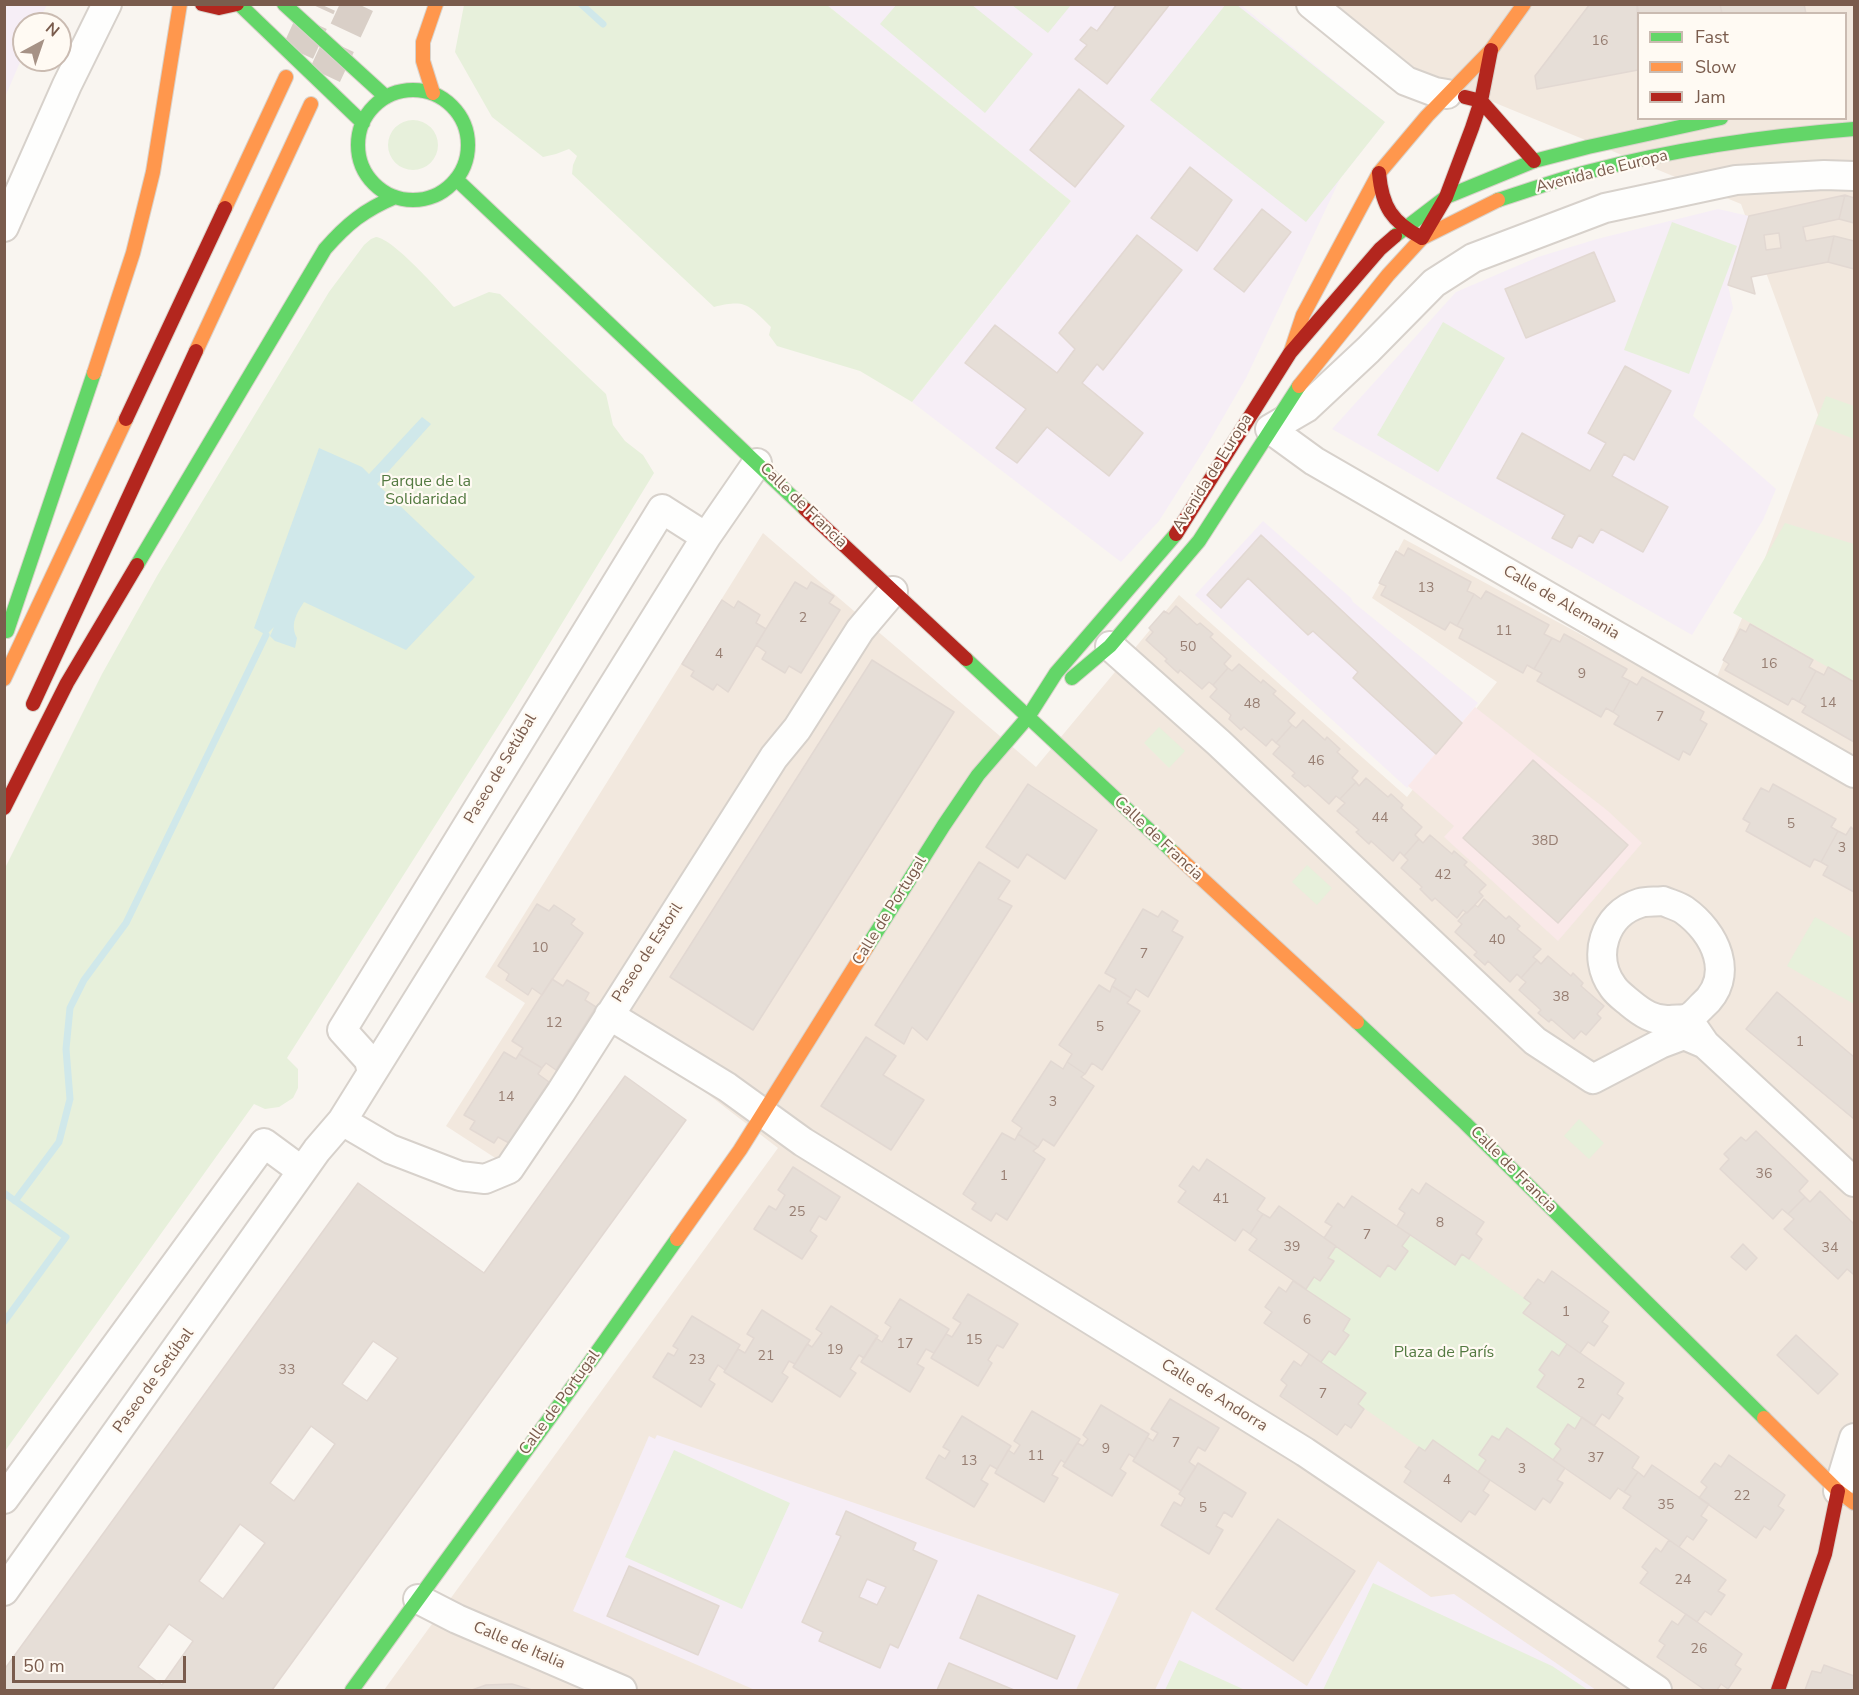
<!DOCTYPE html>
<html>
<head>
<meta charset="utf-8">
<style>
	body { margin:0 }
	#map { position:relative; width:1859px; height:1695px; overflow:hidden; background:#f9f5f0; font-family:"Nunito Sans",sans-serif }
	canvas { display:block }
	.frame { position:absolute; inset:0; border:6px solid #7a5c4d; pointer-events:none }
	.legend { position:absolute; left:1637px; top:12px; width:210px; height:108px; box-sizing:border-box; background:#fffaf3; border:2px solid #cabbb1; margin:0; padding:8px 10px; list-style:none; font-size:18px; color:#7a5c4d }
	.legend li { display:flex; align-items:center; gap:12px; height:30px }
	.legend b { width:30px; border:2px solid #cabbb1 }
	.north { position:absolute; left:12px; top:12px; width:60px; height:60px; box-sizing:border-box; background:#fffaf3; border:2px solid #cabbb1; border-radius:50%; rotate:40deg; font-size:16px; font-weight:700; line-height:24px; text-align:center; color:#7a5c4d }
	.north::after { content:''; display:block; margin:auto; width:21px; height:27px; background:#a69286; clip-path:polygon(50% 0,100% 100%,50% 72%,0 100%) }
	.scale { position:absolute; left:12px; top:1656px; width:174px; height:27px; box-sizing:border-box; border:3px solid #7a5c4d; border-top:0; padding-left:8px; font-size:18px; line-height:21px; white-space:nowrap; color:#7a5c4d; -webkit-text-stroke:4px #fffaf3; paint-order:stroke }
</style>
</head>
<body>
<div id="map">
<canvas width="1859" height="1695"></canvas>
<div class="frame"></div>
<ul class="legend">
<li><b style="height:8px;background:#63d668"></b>Fast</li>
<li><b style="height:8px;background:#ff974d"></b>Slow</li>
<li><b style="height:8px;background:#b3261e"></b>Jam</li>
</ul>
<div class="north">N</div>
<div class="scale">50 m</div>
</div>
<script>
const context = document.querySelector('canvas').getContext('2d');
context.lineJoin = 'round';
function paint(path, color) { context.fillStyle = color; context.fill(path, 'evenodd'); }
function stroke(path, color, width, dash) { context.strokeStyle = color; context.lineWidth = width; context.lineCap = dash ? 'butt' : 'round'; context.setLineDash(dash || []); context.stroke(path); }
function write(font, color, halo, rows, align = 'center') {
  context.font = font + ' "Nunito Sans",sans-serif'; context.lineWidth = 4.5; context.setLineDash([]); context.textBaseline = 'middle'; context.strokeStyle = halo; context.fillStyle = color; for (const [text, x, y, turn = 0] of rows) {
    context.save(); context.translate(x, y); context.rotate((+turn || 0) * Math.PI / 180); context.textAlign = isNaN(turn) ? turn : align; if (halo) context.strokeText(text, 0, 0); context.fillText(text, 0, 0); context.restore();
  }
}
paint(new Path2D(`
	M1337,5H1854V1690H384L778,1148L601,1012L503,1163L446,1126L525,1003L485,977L763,533L1036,767L1179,595L1407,797L1497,682L1372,598L1404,539L1706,702L1746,609L1818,415L1741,204L1420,72ZM1638,14H1846V118H1638Z`), '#f2e8de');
paint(new Path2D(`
	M5,4L47,5L37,24H24V53L5,97Z
	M827,5H1241L1385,122L1340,179L1246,378L1206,447L1159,521L1121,562L912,402L1071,201Z
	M1718,209L1749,216L1728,285L1733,308L1693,416L1776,489L1763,520L1692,635L1332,429L1456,292L1538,257L1597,239Z
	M1263,521L1351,598L1353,602L1478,703L1407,788L1195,595Z
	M657,1435L1119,1594L1076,1690H755L573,1611L649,1436L655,1439Z
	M1378,1561L1431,1597L1454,1594L1596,1690H1155L1192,1611L1307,1686Z`), '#f6eef6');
paint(new Path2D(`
	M1475,707L1608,811L1642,843L1558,941L1444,837L1454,826L1408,786Z`), '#fae9e9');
paint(new Path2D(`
	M897,4L972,5L1033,54L985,113L880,24Z
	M1226,4L1237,5L1385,122L1306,222L1150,100Z
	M464,5H827L1071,201L912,402L860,371L777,346L769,335L771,327C748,305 747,299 714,307L572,174L573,165L577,156L569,149L556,154L543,157L492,117L455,52Z
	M1012,5H1071L1048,33Z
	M388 145a25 25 0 1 1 50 0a25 25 0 1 1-50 0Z
	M1672,222L1737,246L1689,374L1624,350Z
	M376,237C394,239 439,291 454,307L489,292L500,294L606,394L613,425L625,441L643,455L654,473L515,700L287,1058L298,1069V1088L293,1098L279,1107L265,1109L254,1104L5,1451V868L102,674L157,576L329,292L364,245L371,239Z
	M1443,322L1505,358L1438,472L1377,435Z
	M1826,396L1854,406V439L1815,424Z
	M1785,523L1854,544V682L1733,613Z
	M1159,727L1185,751L1169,768L1144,743Z
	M1307,865L1332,888L1317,905L1292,882Z
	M1815,917L1854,939V1004L1787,966Z
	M1579,1119L1604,1143L1589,1159L1564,1136Z
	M1410,1236L1421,1241L1454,1265L1462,1254L1531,1303L1523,1314L1567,1344L1559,1356L1539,1370L1582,1417L1575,1429L1569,1425L1555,1444L1561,1449L1553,1460L1507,1428L1499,1440L1492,1436L1479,1455L1486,1460L1478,1472L1433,1440L1425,1451L1358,1404L1366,1393L1321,1362L1329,1351L1336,1355L1349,1335L1343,1331L1350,1319L1306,1289L1314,1277L1320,1281L1334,1262L1328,1258L1336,1246L1380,1276L1388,1265L1395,1270L1408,1251L1402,1246Z
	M674,1450L790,1503L742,1609L625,1557Z
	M1373,1583L1552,1666L1588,1690H1323Z
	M1179,1660L1245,1690H1165Z`), '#e7f0db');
paint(new Path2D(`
	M422,417L431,424L377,484L475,577L406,650L304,602C296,614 290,625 297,638L295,648L275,641L270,636L274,627L266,635L254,628L319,448L362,467L369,474Z`), '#d0e8ea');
stroke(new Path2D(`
	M581,4L603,24
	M4,1193L66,1237L4,1322
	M15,1201L59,1142L70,1099L66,1049L70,1008L84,980L126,923L266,635`), '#d0e8ea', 7);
const building = new Path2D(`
	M1117,4H1170L1107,84L1075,59L1087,45L1080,40L1091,27L1097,31Z
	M1590,4H1637L1638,70L1537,89L1535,76Z
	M1637,4H1720L1722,14H1639Z
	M1720,4H1804L1806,14H1722Z
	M1079,89L1124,126L1075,187L1030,150Z
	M1190,167L1232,200L1197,251L1151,218Z
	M1845,195L1839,219L1803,227L1806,241L1834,236L1828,262L1751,277L1755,294L1728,285L1749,216ZM1779,233L1781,248L1766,250L1764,235Z
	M1845,195L1854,198V223L1839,219Z
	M1262,209L1291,232L1244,292L1214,269Z
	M1137,235L1182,270L1103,370L1097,364L1082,383L1143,433L1109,476L1047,427L1017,463L996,448L1026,409L965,363L995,325L1057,373L1075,349L1059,333Z
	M1834,236L1854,241V269L1828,262Z
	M1594,252L1615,301L1526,338L1505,289Z
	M1625,366L1671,391L1634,460L1624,454L1612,476L1668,507L1643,552L1601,529L1593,543L1579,535L1572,548L1552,538L1565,515L1497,478L1522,433L1590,471L1606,443L1588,433Z
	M1261,535L1462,723L1436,754L1353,678L1358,672L1313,631L1308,635L1248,578L1221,608L1207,595Z
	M1408,548L1471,582L1467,591L1474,594L1457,626L1450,622L1445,630L1381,595L1386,586L1379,583L1396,551L1404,556Z
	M795,582L807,589L811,582L834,596L829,603L840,610L801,673L789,666L785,673L762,659L766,652L756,645Z
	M1486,591L1549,625L1544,634L1552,638L1534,669L1527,665L1523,673L1459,638L1463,629L1457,626L1474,594L1481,599Z
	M722,600L734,608L738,601L760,615L756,623L766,629L728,692L717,684L713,690L691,676L694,671L682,664Z
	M1176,606L1197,625L1200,623L1213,634L1210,637L1231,656L1224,664L1228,668L1213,685L1209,682L1202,689L1180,670L1178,673L1165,661L1167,659L1146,640L1153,632L1149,628L1164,611L1169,614Z
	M1750,624L1813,660L1809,667L1816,671L1799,702L1792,698L1788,705L1725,670L1729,664L1723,660L1740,629L1746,632Z
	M1564,634L1627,669L1622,677L1630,681L1613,712L1606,708L1601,717L1537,681L1542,673L1534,669L1552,638L1560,642Z
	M872,660L954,712L753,1030L670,977Z
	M1239,664L1261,683L1263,680L1276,691L1273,694L1295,713L1288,721L1292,725L1276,743L1272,739L1266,746L1244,727L1241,730L1229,719L1231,715L1210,697L1217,689L1213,685L1228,668L1232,671Z
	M1828,667L1854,682V742L1802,712L1806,706L1799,702L1816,671L1824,675Z
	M1642,677L1704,712L1700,720L1707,724L1690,755L1683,751L1679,760L1614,724L1619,716L1613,712L1630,681L1637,685Z
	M1303,720L1325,740L1327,737L1340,749L1337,752L1358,771L1352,778L1356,782L1340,799L1336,796L1329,804L1308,785L1305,787L1292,776L1295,773L1273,754L1280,746L1276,743L1292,725L1296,728Z
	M1533,760L1628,845L1558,923L1463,838Z
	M1366,778L1388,797L1391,794L1403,805L1401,808L1422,827L1415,835L1419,839L1404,856L1400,852L1393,861L1371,841L1369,844L1356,832L1359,830L1337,811L1345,803L1340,799L1356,782L1359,786Z
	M1028,784L1097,830L1065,879L1027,854L1018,868L986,847Z
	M1773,784L1836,819L1831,827L1838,831L1821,862L1814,859L1810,867L1746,831L1750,823L1743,819L1761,788L1769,792Z
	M1851,827L1854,830V892L1823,875L1828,866L1821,862L1838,831L1846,835Z
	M1430,835L1452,854L1454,851L1467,862L1464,865L1486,885L1479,892L1483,896L1467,913L1463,910L1457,918L1435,898L1432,901L1420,889L1422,887L1401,868L1408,860L1404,856L1419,839L1423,843Z
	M979,862L1010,881L998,899L1012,906L927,1040L912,1027L904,1044L875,1025Z
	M1484,899L1506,919L1509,916L1520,926L1517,929L1541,949L1533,957L1537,960L1521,978L1517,974L1510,982L1488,961L1485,965L1474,955L1477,952L1455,932L1462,924L1458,921L1466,912L1467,913L1475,905L1478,907Z
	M537,904L549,911L554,905L575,919L571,924L583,933L542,995L532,988L528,995L506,980L509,974L498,966Z
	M1143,909L1158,917L1162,911L1178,921L1172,931L1183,937L1148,997L1136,989L1131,998L1112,986L1116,979L1105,973Z
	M1548,956L1571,976L1573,973L1583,983L1581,986L1604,1006L1597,1014L1601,1018L1586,1035L1581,1031L1574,1039L1551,1019L1549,1022L1538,1013L1541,1010L1519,990L1526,982L1521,978L1537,960L1541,964Z
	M552,979L563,986L567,980L589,993L585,1000L596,1007L556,1070L546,1063L542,1068L519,1054L523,1048L512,1041Z
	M1099,985L1110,992L1112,986L1131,998L1127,1003L1140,1011L1102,1070L1092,1063L1085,1074L1067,1062L1072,1054L1059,1045Z
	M1777,992L1854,1057V1119L1746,1029Z
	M866,1037L896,1056L883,1075L924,1100L891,1150L821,1106Z
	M504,1052L516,1059L519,1054L542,1068L538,1074L549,1082L509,1143L498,1137L494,1143L470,1129L475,1121L464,1115Z
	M1051,1061L1063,1069L1067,1062L1085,1074L1081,1077L1094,1086L1054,1146L1043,1139L1038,1147L1018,1134L1022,1128L1012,1121Z
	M625,1076L686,1120L272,1690H4V1670L358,1183L484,1273ZM373,1341L398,1358L367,1401L342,1384ZM311,1426L335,1444L294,1501L270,1483ZM240,1524L265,1543L223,1599L199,1581ZM169,1624L193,1641L162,1685L138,1667Z
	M1756,1131L1808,1181L1799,1191L1805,1197L1788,1214L1782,1209L1773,1219L1720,1169L1729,1159L1724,1154L1741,1137L1746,1141Z
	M1002,1133L1015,1140L1018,1134L1038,1147L1033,1151L1045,1159L1007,1220L996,1213L991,1221L972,1209L976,1203L963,1194Z
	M1207,1159L1265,1198L1257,1210L1263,1214L1250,1234L1243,1229L1235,1241L1178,1202L1186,1191L1179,1186L1193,1166L1199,1171Z
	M793,1167L840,1197L826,1220L819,1216L810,1231L817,1236L802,1259L754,1229L769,1206L776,1210L785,1195L778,1190Z
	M1426,1183L1484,1222L1476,1234L1482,1239L1469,1259L1462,1254L1455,1265L1397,1226L1405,1213L1399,1209L1412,1189L1419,1194Z
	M1820,1191L1854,1224V1272L1853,1274L1847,1269L1838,1279L1784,1229L1794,1219L1788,1214L1805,1197L1810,1202Z
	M1352,1196L1410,1235L1402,1246L1408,1251L1395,1270L1388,1265L1380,1277L1324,1238L1332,1226L1325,1222L1338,1203L1344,1208Z
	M1279,1206L1336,1246L1328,1258L1334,1261L1320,1281L1314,1277L1306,1289L1249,1250L1257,1239L1250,1234L1263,1214L1270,1218Z
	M1743,1244L1757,1258L1746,1270L1731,1257Z
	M1552,1271L1609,1312L1602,1322L1608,1326L1594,1346L1588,1342L1580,1353L1523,1313L1531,1303L1524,1298L1538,1279L1544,1283Z
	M1293,1281L1350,1319L1343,1331L1349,1335L1335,1355L1329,1351L1321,1362L1264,1323L1272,1312L1265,1307L1279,1287L1286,1292Z
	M968,1294L1018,1324L1003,1348L997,1345L988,1360L992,1363L978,1386L931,1358L946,1334L952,1337L961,1323L953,1318Z
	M900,1299L949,1329L934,1353L926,1349L917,1364L924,1368L910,1392L861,1362L876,1338L882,1342L891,1327L885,1323Z
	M831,1306L878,1336L864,1358L859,1355L850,1369L856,1373L840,1397L793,1367L807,1344L812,1347L822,1333L816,1329Z
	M762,1310L810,1340L795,1364L789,1361L782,1373L788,1377L772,1402L724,1372L738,1349L745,1353L754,1338L747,1334Z
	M692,1316L740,1345L725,1370L718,1365L709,1380L715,1384L701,1407L653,1377L668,1353L674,1356L678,1349L673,1346Z
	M1796,1335L1838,1374L1818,1394L1777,1355Z
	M1567,1344L1624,1383L1617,1394L1623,1398L1609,1419L1602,1414L1594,1426L1537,1387L1545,1375L1539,1370L1552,1351L1559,1356Z
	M1309,1354L1366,1393L1358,1404L1364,1409L1351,1428L1345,1424L1337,1435L1280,1396L1287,1385L1281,1380L1294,1361L1301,1366Z
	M1170,1399L1219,1428L1205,1451L1198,1447L1189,1462L1196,1467L1181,1491L1133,1461L1147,1437L1153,1441L1158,1433L1151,1429Z
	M1101,1405L1149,1434L1135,1458L1129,1454L1120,1469L1126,1473L1112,1496L1063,1466L1077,1443L1083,1446L1088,1439L1083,1435Z
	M1032,1411L1080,1439L1065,1463L1061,1460L1052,1475L1058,1478L1044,1502L995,1473L1008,1450L1014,1454L1020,1445L1014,1441Z
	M962,1416L1011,1446L997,1469L990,1465L981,1480L988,1484L974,1507L926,1478L939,1455L945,1459L950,1451L943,1447Z
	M1582,1417L1639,1457L1632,1468L1638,1472L1624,1492L1618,1488L1610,1499L1553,1460L1561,1449L1555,1444L1568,1424L1575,1429Z
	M1507,1428L1565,1468L1557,1480L1563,1483L1550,1503L1543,1498L1535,1510L1478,1472L1486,1460L1479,1455L1492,1436L1499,1440Z
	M1433,1440L1490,1480L1483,1491L1489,1495L1475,1515L1469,1511L1461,1522L1404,1482L1411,1471L1405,1467L1419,1447L1425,1451Z
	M1729,1455L1785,1495L1778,1506L1784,1510L1770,1530L1764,1526L1756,1538L1699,1498L1707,1487L1701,1482L1715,1463L1721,1467Z
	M1198,1463L1246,1493L1232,1517L1224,1512L1216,1526L1223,1530L1209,1554L1161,1525L1174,1502L1181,1506L1185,1498L1179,1494Z
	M1652,1465L1709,1504L1701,1516L1707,1520L1693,1540L1687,1536L1679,1547L1623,1508L1631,1496L1624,1492L1638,1472L1644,1477Z
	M846,1511L916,1543L913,1550L937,1561L898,1648L890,1644L880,1668L819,1641L823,1632L802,1622L841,1536L836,1534ZM867,1579L886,1587L877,1605L859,1597Z
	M1278,1519L1355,1571L1293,1661L1216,1609Z
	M1669,1540L1726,1580L1718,1591L1725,1595L1711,1615L1705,1611L1697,1622L1640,1583L1648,1572L1642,1567L1656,1548L1661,1552Z
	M629,1566L719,1606L698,1655L607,1616Z
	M978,1595L1075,1636L1057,1679L960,1638Z
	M1686,1614L1742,1654L1735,1665L1741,1669L1728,1689L1721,1684L1717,1690H1705L1657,1657L1665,1645L1659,1641L1672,1621L1678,1625Z
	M949,1663L1014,1690H937Z
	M1824,1665L1854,1676L1853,1683L1854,1690H1805L1812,1671L1821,1673Z
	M512,1684L532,1690H472L486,1685Z`);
paint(building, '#e6ded7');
stroke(building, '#e2d8d2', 1.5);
stroke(new Path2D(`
	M298,52L320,4
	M325,75L358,4`), '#d9cfc7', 33, [33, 16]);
const street = new Path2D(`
	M1311,4L1406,81L1435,92L1447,94
	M1854,176L1824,175L1736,180L1605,208L1473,258L1434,283L1368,350L1306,408L1270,429L1314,461L1854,773
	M4,227L67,85L107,4
	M1110,646L1219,743L1535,1041L1593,1079L1660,1044L1684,1035L1705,1044
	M1663,901C1670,904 1678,906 1684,910C1715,932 1737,976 1702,1006C1698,1010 1693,1016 1688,1018C1684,1020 1676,1019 1670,1020C1654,1021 1642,1013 1630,1003C1624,998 1617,993 1613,987C1591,957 1604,914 1640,903C1647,901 1656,902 1663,901Z
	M609,1015L727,1087L803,1142L1305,1452L1657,1690
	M1694,1028L1705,1044L1854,1182
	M372,1073L369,1060L342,1030L662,509L706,537
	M342,1121L390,1149L460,1176L485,1179L509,1169L561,1092L774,757L797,729L860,630L893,591
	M1838,1491L1854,1438
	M4,1499L264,1143L302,1171
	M4,1591L317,1150L342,1121L706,537L757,463
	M418,1599L457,1619L622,1690`);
const fast = new Path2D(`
	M239,4L363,123
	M284,4L386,97
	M358 145a55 55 0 1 1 110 0a55 55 0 1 1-110 0Z
	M456,179L805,509
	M1498,200C1530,190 1562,178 1595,170C1680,148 1766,136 1854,129
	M1395,236L1446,197L1534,161L1588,147L1721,118
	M137,565L325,249C347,224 364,210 395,197
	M7,631L94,373
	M966,659L1174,853
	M1072,678L1110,646L1199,541L1299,386
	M867,947L944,825L978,775L1028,717L1056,673L1176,534
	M1357,1022L1465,1123L1764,1418
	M352,1690L573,1386L677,1239`);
const slow = new Path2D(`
	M433,93L423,61V42L436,4
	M225,208L286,77
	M196,351L311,104
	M1291,351L1303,315L1379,173L1427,116L1491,50L1524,4
	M94,373L133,253L153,172L180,4
	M1299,386L1388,275L1422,238L1498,200
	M4,679L126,419
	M1174,853L1357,1022
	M677,1239L740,1150L867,947
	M1764,1418L1838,1491L1854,1503`);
const jam = new Path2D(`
	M202,4L219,8L237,4
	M1465,97L1481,101L1534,161
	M1379,173C1382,207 1392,222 1422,238L1446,197L1472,128L1481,101L1491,50
	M126,419L225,208
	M805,509L966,659
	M1176,534L1290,353L1380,249L1395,236
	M33,704L196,351
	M4,808L67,683L137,565
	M1778,1690L1825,1554L1838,1491`);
stroke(street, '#d7d1cb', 32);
stroke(fast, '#d9d2cb', 16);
stroke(slow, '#d9d2cb', 16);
stroke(jam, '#d9d2cb', 16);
stroke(street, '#fefefd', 28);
stroke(fast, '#63d668', 14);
stroke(slow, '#ff974d', 14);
stroke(jam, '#b3261e', 14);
write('14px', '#977e72', null, [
	["16",1600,42],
	["13",1426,589],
	["2",803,619],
	["11",1504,632],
	["50",1188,648],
	["4",719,655],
	["16",1769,665],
	["9",1582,675],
	["14",1828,704],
	["48",1252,705],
	["7",1660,718],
	["46",1316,762],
	["44",1380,819],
	["5",1791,825],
	["38D",1545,842],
	["3",1842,849],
	["42",1443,876],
	["40",1497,941],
	["10",540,949],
	["7",1144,955],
	["38",1561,998],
	["12",554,1024],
	["5",1100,1028],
	["1",1800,1043],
	["14",506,1098],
	["3",1053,1103],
	["36",1764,1175],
	["1",1004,1177],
	["41",1221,1200],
	["25",797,1213],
	["8",1440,1224],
	["7",1367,1236],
	["39",1292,1248],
	["34",1830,1249],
	["1",1566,1313],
	["6",1307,1321],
	["15",974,1341],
	["17",905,1345],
	["19",835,1351],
	["21",766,1357],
	["23",697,1361],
	["33",287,1371],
	["2",1581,1385],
	["7",1323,1395],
	["7",1176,1444],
	["9",1106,1450],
	["11",1036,1457],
	["37",1596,1459],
	["13",969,1462],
	["3",1522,1470],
	["4",1447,1481],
	["22",1742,1497],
	["35",1666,1506],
	["5",1203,1509],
	["24",1683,1581],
	["26",1699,1650]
]);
write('16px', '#7a5c4d', '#fffaf3', [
	["Avenida de Europa",1602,172,-14],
	["Avenida de Europa",1213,473,-58],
	["Calle de Francia",803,506,44],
	["Calle de Alemania",1561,603,30],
	["Paseo de Setúbal",501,769,-59],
	["Calle de Francia",1158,839,43],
	["Calle de Portugal",890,911,-58],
	["Paseo de Estoril",648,953,-57],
	["Calle de Francia",1513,1170,45],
	["Paseo de Setúbal",154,1381,-54],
	["Calle de Andorra",1214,1396,32],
	["Calle de Portugal",560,1403,-54],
	["Calle de Italia",519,1646,23]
]);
write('16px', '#537a41', '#fffaf3', [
	["Parque de la",426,482],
	["Solidaridad",426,500],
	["Plaza de París",1444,1353]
]);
</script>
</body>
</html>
